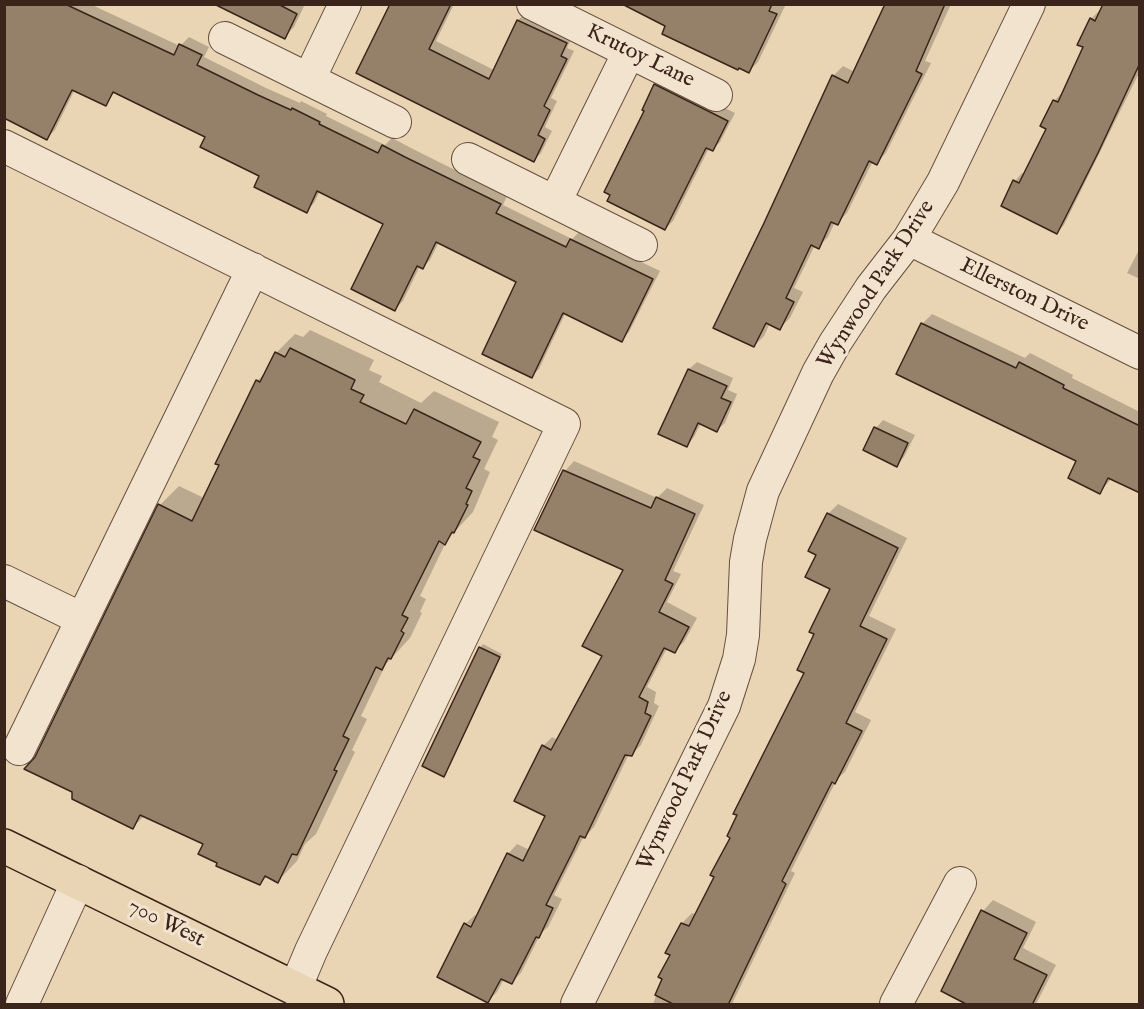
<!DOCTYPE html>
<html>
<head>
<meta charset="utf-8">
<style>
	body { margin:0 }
	#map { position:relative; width:1144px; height:1009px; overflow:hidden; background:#e9d4b3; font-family:"IM FELL English",serif }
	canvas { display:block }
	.frame { position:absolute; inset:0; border:6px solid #3b241a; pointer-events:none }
</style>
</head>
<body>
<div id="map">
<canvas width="1144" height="1009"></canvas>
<div class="frame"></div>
</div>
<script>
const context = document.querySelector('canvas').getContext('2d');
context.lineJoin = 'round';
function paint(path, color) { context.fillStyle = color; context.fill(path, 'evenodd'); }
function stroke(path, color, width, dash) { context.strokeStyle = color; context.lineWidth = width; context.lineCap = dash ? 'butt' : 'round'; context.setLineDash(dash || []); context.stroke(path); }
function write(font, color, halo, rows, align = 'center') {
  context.font = font + ' "IM FELL English",serif'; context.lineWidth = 6; context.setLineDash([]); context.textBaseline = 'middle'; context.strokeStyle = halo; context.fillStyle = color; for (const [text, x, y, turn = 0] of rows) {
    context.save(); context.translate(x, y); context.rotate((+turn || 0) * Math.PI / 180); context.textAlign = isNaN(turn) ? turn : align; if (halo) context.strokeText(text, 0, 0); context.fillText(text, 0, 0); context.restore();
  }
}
paint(new Path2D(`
	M4,4H90L180,46L189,37L209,47L204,57L266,88L300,103L301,101L327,114L326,116L385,145L392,138L413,149L507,196L503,205L572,239L579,232L660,271L629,332L621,340L566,312L539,369L531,377L518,281L439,242L430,260L422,268L420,266L403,301L395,309L385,223L320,191L314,203L306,211L207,137L115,92L105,104L75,89L55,130L47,138Z
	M234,4H305L294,27L284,37Z
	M390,4H454L436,41L494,70L518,20L526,13L573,35L567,48L574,51L551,98L557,101L545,127L552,131L541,153L534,160L358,72Z
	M626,4H782L785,6L758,62L749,71L667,25Z
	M887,4H951L925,61L931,63L886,153L876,163L873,161L847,213L837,223L835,222L828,237L818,247L815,245L794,288L803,292L790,318L780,328L770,323L764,336L754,346L833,76L843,66L855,72Z
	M1140,4V71L1064,225L1056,233L1015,181L1022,173L1025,175L1048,128L1054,101L1062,93L1064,94L1085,47L1091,19L1099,11Z
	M663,78L735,113L720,142L712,150L709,148L673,221L665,229L646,110L656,85Z
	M1140,248V279L1127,273Z
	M932,314L1025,358L1030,353L1073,375L1072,378L1140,412V491L1112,478L1100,492L1078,460L922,324Z
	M310,330L374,360L369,370L382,376L379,382L421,403L434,391L499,422L492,437L498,440L484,469L490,472L473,512L447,540L420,596L426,599L420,612L422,613L410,638L386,664L361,716L367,719L352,750L355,752L316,834L305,844L297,861L278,881L268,876L260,883L219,863L205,843L145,815L133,827L74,791L36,758L160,505L179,486L204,498L257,381L267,371L276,353L295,334L303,337Z
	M697,362L733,378L728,390L737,394L725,423L717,430L701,423L694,437L687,445L660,433L689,369Z
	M883,420L915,435L904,457L896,465L865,450L876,428Z
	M574,461L657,498L667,488L704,505L673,571L681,574L667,602L697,618L684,642L674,651L667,648L647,687L656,692L654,703L659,706L641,745L631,755L629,754L594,827L582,840L554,895L562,899L548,927L541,933L521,973L512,982L504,979L497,992L488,1001L465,924L475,915L477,916L508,854L517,844L530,850L547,816L543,746L552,737L558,740L605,655L625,569L536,529L565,471ZM467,923L478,929L467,926Z
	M838,504L907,538L869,616L896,629L855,712L871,720L845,772L837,779L791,871L795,873L732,1004H653L682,923L692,913L696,915L716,876L806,673L816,634L832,588L818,554L828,514Z
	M483,644L502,654L447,771L443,775L480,648Z
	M993,900L1036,922L1023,948L1056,965L1036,1004H962L964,1001L943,990L983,911Z`), '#0003');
const building = new Path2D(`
	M4,4H65L174,55L179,44L202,55L197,65L258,95L291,110L292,108L320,122L319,124L378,153L382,145L405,157L501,204L496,213L566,247L570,239L653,279L622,342L563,313L532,378L482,354L516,282L436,242L423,269L417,266L395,311L351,289L383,224L317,191L307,213L254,187L259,176L200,147L205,137L113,92L106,106L72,90L47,140L4,118Z
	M214,4H278L297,14L285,39Z
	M390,4H451L429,49L489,79L517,20L567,43L561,56L567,59L544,106L550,110L538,135L545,139L534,162L356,73Z
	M622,4H772L769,11L777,14L749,73L739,68L738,70L662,34L665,26Z
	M885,4H945L916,71L922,74L877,165L869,161L838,225L831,222L819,249L811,245L786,298L794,302L780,330L766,323L754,347L713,328L764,223L832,75L848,83Z
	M1103,4H1140V63L1098,153L1057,234L1001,206L1013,180L1019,183L1046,129L1040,126L1053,100L1058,102L1083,47L1077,45L1090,18L1095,21Z
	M654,84L728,121L713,151L706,148L665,230L607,201L610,195L604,192L644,111L642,110Z
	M921,323L1016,368L1019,362L1064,385L1063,388L1140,426V493L1108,478L1100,494L1068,478L1076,461L896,374Z
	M290,348L355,380L351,389L364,395L360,402L406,424L414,409L481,442L473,457L480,460L466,488L472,491L466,504L468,505L454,533L452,532L445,545L439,541L402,615L408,618L401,631L404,633L391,659L388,658L382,670L376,667L343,736L349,739L334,770L337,771L297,855L292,854L278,883L265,876L260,885L216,866L217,863L198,854L203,844L140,815L133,829L72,799V792L24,769L35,757L158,504L192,521L219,465L215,464L256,380L260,382L275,352L285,357Z
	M688,369L727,386L721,398L731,402L717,432L698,423L687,447L658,434Z
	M874,427L908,443L897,467L863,450Z
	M563,470L651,508L656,497L695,514L665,580L673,584L659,612L689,627L675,653L664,648L639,697L648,702L645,713L651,716L632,756L625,755L585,838L580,836L573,851L546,905L553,908L539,938L536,937L512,984L501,979L488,1003L437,977L464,923L471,927L507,853L523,861L545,816L514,801L542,745L551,750L602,656L582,646L623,570L534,530Z
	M827,513L898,548L860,626L887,639L846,723L862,731L835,784L832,782L782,881L786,884L728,1005H675L655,995L662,979L658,977L670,955L665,953L681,923L689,926L714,877L710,875L730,838L727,836L737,815L733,814L804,673L797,670L814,634L809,632L830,589L805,577L816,555L808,551Z
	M479,647L500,657L444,777L422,766Z
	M981,910L1027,933L1014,959L1047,975L1032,1005H968L941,991Z`);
paint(building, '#95806a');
stroke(building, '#3b241a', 1.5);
const minor = new Path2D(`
	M533,4L716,95
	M225,38L395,122
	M309,79L345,4
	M4,146L564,424L311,951L295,989
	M468,159L641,245
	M555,202L629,52
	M909,239L1140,353
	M4,581L82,619
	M19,749L253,269
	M22,1004L78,881
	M577,1004L724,706L739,659L743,635L746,562L750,539L763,491L818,373L835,343L871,288L909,239L943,182L1029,4
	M896,1004L960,883`);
const major = new Path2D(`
	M4,846L327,1004`);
stroke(minor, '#665040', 34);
stroke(major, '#3b241a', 36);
stroke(minor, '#f1e3ce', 32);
stroke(major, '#e9d4b3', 33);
write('22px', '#3b241a', '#f1e3ce', [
	["Krutoy Lane",640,57,26],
	["Wynwood Park Drive",877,285,-57],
	["Ellerston Drive",1024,296,26],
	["Wynwood Park Drive",686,781,-65],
	["700 West",166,924,26]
]);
</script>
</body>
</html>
